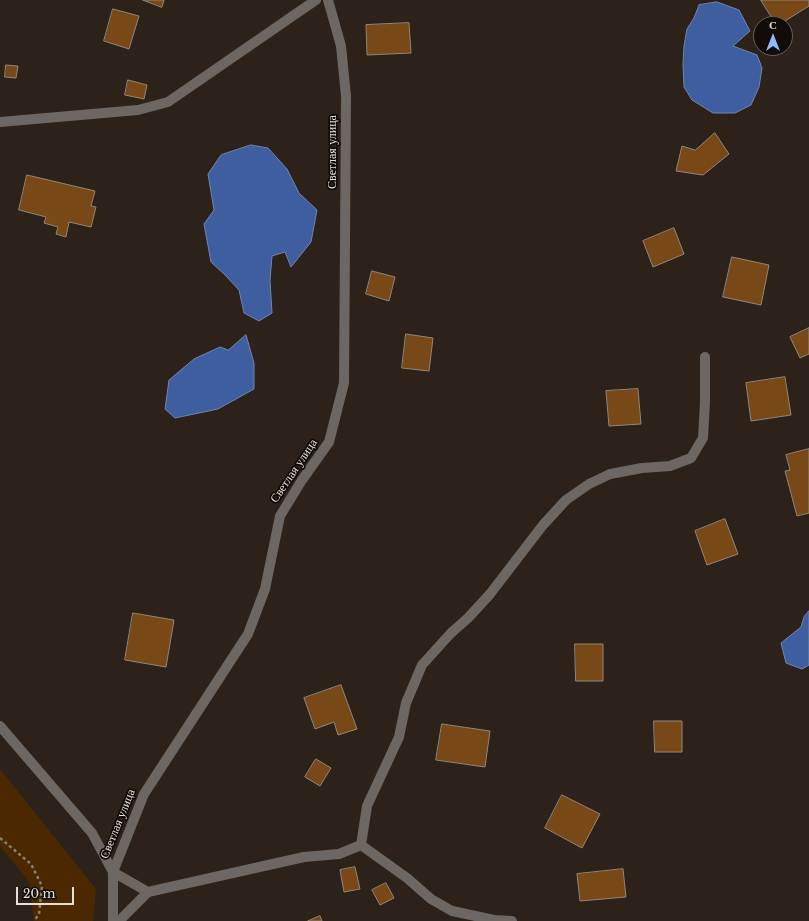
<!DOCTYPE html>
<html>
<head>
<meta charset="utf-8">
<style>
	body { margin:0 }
	#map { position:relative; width:809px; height:921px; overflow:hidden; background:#2c221a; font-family:"Libre Baskerville",serif }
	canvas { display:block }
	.north { position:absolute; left:753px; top:16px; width:40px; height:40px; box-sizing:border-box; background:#110c09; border:1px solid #66605c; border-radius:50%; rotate:0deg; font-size:11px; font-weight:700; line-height:16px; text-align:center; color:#e5dfd9 }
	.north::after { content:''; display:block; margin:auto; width:14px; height:18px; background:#93b7fd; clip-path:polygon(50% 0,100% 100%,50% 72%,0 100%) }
	.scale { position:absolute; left:16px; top:887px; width:58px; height:18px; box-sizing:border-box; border:2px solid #e5dfd9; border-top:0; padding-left:5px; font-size:12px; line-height:14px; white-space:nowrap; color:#e5dfd9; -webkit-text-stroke:3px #110c09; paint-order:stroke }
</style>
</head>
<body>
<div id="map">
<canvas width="809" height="921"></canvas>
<div class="north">С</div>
<div class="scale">20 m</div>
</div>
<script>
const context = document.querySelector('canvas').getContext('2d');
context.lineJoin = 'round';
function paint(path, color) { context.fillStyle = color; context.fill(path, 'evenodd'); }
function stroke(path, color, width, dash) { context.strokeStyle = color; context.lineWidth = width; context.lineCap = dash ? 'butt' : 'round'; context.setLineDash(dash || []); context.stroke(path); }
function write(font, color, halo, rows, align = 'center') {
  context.font = font + ' "Libre Baskerville",serif'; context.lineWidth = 3.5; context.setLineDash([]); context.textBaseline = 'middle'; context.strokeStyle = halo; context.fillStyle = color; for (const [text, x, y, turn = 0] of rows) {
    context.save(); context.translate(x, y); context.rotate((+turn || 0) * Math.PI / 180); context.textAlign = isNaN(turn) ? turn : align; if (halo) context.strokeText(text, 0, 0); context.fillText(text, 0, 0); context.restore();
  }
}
paint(new Path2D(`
	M0,769L96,889L93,921H34L30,883L0,846Z`), '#4b2800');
const water = new Path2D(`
	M717,2L739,10L750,31L733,46L757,55L762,68L759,87L751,105L735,113H713L692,100L684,87L683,64L684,46L687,29L694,18L699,5Z
	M251,145L268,148L287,169L299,193L317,210L311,242L291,267L285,252L272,256L270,280L272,313L259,321L244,313L239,290L225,275L211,262L204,224L214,210L208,174L221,155Z
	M246,335L254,363V389L218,409L175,418L165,409L169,380L194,359L220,347L228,350Z
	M809,611V665L802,669L786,663L781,643L801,627L804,617Z`);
paint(water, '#3e5ea0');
stroke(water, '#7085b1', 1);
const building = new Path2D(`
	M143,0H164L162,7Z
	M761,0H809V6L780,24H776Z
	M113,9L139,16L129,49L104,41Z
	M409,23L411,53L367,55L366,25Z
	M6,65L18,66L16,78L5,77Z
	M128,80L147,85L144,99L125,95Z
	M715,133L729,154L703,175L676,171L682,146L695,150Z
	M27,175L95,191L91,206L96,207L91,227L69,222L66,237L56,234L58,227L44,223L46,217L19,210Z
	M674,228L684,254L653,267L643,241Z
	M732,257L769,265L761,305L723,297Z
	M372,271L395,277L389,301L366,294Z
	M809,328V354L800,358L790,337Z
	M406,334L433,338L429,371L402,368Z
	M785,377L791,415L751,421L746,383Z
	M638,389L641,424L609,426L606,391Z
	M809,449V513L797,516L785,471L790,470L786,455Z
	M725,519L738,554L707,565L695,531Z
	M133,613L174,620L166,667L125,660Z
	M575,644H603V681H576Z
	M341,685L357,729L338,735L334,722L315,729L304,698Z
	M654,721H682V752H655Z
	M442,724L490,731L485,767L436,760Z
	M316,759L331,768L320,786L305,777Z
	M562,795L600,814L582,848L545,828Z
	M355,867L360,889L344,892L340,870Z
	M623,869L626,897L580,901L577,874Z
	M386,883L394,898L380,905L372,890Z
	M320,916L322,921H308Z`);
paint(building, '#784917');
stroke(building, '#91867b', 1);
stroke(new Path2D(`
	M0,838L31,864L42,886L39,914L34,921`), '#888079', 2.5, [3, 3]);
stroke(new Path2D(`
	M0,122L138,110L168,102L316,0
	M0,726L92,833L113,872V921
	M361,845L367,806L399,737L406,703L422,665L451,633L468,618L490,594L543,525L566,500L589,484L610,474L642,468L670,466L691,458L703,438L705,402V357
	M361,845L407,878L431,899L452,911L494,920L512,921
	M113,872L144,794L248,634L265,589L280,516L302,480L329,442L344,383L346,96L341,46L328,0
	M113,872L148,892
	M119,921L148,892L304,857L339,854L361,845`), '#6c6762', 10);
write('12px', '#e5dfd9', '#110c09', [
	["Светлая улица",333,152,-90],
	["Светлая улица",294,471,-56],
	["Светлая улица",118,824,-68]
]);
</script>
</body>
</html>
